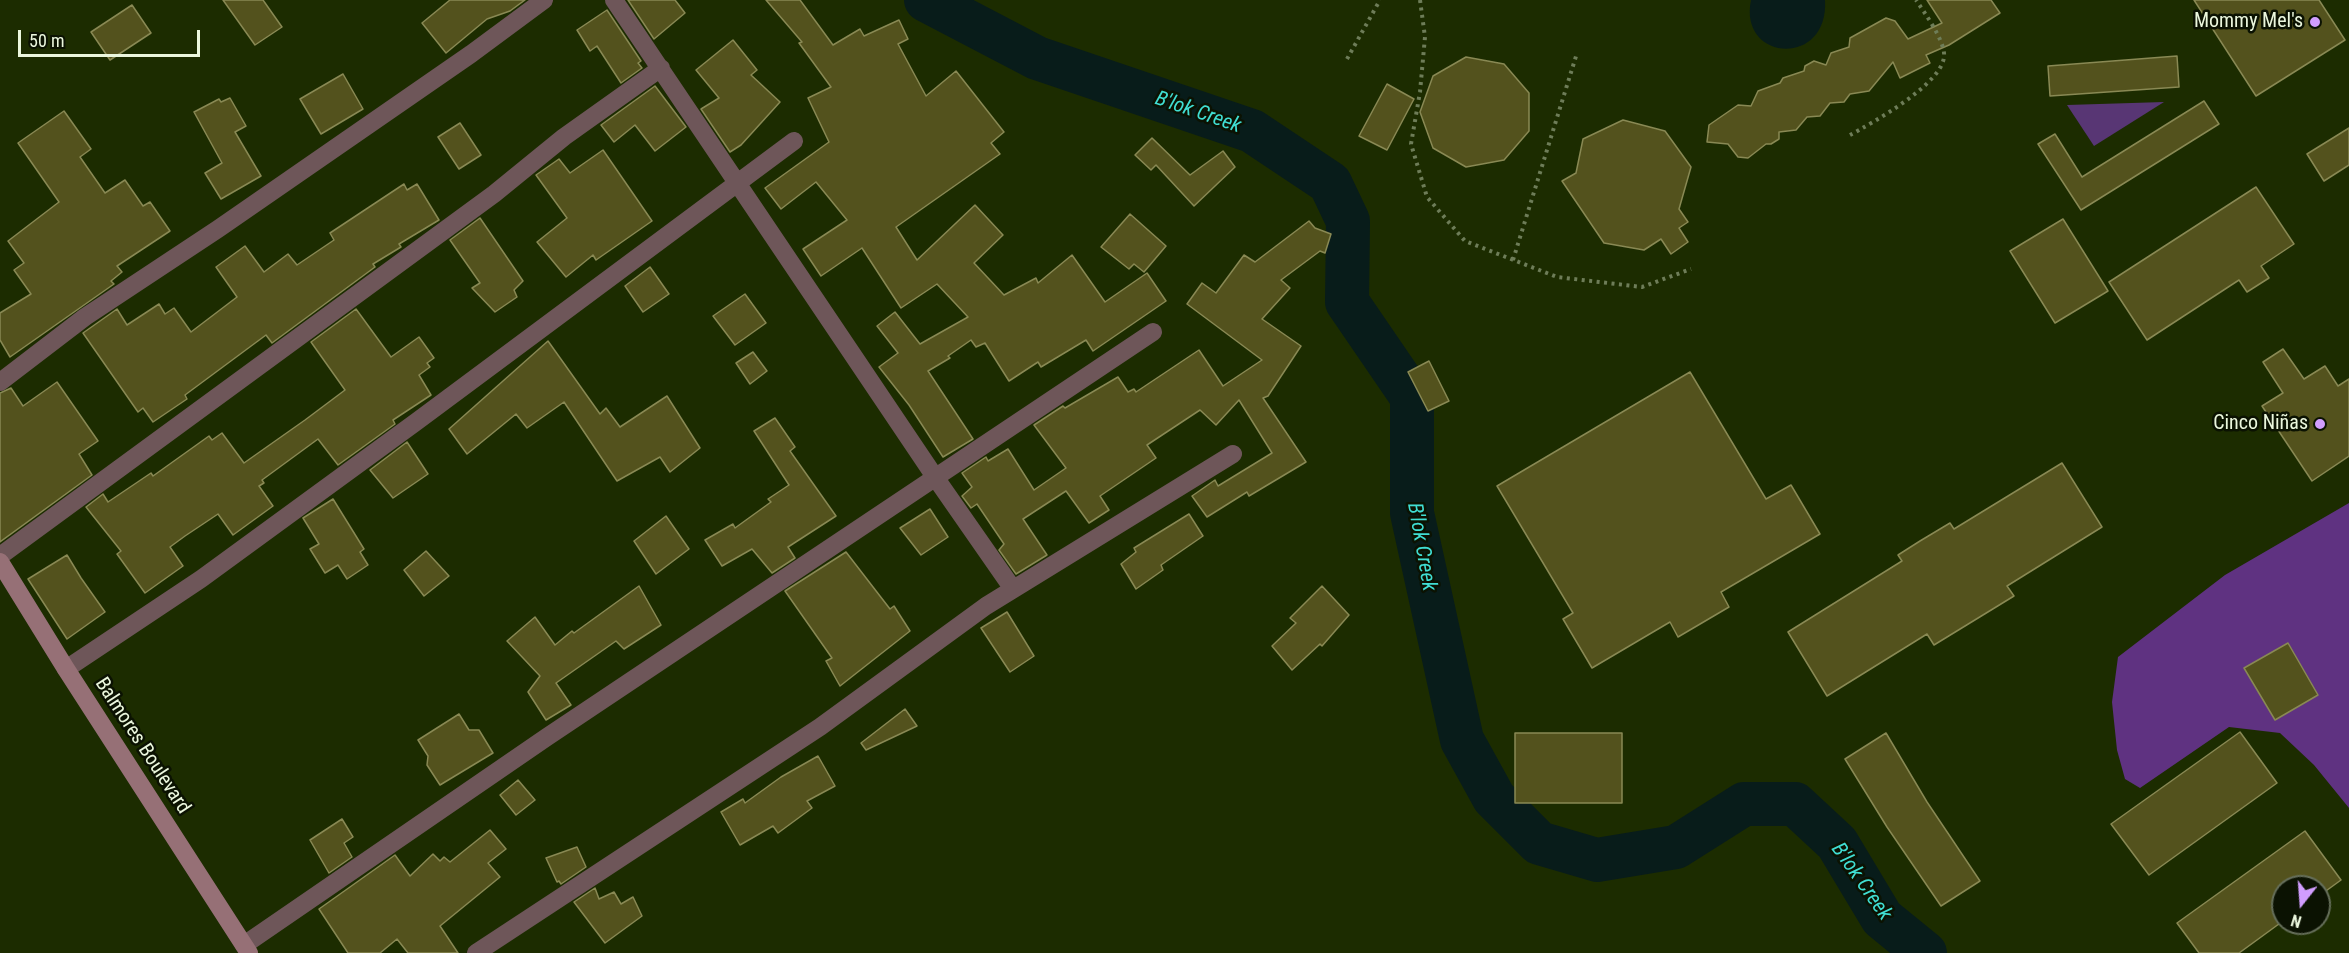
<!DOCTYPE html>
<html>
<head>
<meta charset="utf-8">
<style>
	body { margin:0 }
	#map { position:relative; width:2349px; height:953px; overflow:hidden; background:#1c2c00; font-family:"Roboto Condensed",sans-serif }
	canvas { display:block }
	.north { position:absolute; left:2271px; top:875px; width:60px; height:60px; box-sizing:border-box; background:#0b1202; border:2px solid #656e5a; border-radius:50%; rotate:197deg; font-size:16px; font-weight:700; line-height:24px; text-align:center; color:#ebf7dd }
	.north::after { content:''; display:block; margin:auto; width:21px; height:27px; background:#d19dfe; clip-path:polygon(50% 0,100% 100%,50% 72%,0 100%) }
	.scale { position:absolute; left:18px; top:30px; width:182px; height:27px; box-sizing:border-box; border:3px solid #ebf7dd; border-top:0; padding-left:8px; font-size:18px; line-height:21px; white-space:nowrap; color:#ebf7dd; -webkit-text-stroke:4px #0b1202; paint-order:stroke }
</style>
</head>
<body>
<div id="map">
<canvas width="2349" height="953"></canvas>
<div class="north">N</div>
<div class="scale">50 m</div>
</div>
<script>
const context = document.querySelector('canvas').getContext('2d');
context.lineJoin = 'round';
function paint(path, color) { context.fillStyle = color; context.fill(path, 'evenodd'); }
function stroke(path, color, width, dash) { context.strokeStyle = color; context.lineWidth = width; context.lineCap = dash ? 'butt' : 'round'; context.setLineDash(dash || []); context.stroke(path); }
function write(font, color, halo, rows, align = 'center') {
  context.font = font + ' "Roboto Condensed",sans-serif'; context.lineWidth = 5; context.setLineDash([]); context.textBaseline = 'middle'; context.strokeStyle = halo; context.fillStyle = color; for (const [text, x, y, turn = 0] of rows) {
    context.save(); context.translate(x, y); context.rotate((+turn || 0) * Math.PI / 180); context.textAlign = isNaN(turn) ? turn : align; if (halo) context.strokeText(text, 0, 0); context.fillText(text, 0, 0); context.restore();
  }
}
paint(new Path2D(`
	M2164,102L2094,146L2067,105Z`), '#583674');
paint(new Path2D(`
	M2349,503V808L2314,765L2280,733L2229,727L2140,788L2125,779L2117,750L2112,702L2118,657L2225,575Z`), '#5f3281');
paint(new Path2D(`
	M1751,0H1825C1829,68 1738,62 1751,0Z`), '#081c1a');
stroke(new Path2D(`
	M926,0L1037,58L1252,131L1330,183L1348,221L1347,302L1412,397V513L1462,740L1494,798L1539,843L1597,860L1676,847L1744,804H1795L1837,843L1882,918L1925,953`), '#081c1a', 44);
const building = new Path2D(`
	M223,0H263L282,27L255,45Z
	M450,0H525L510,11L487,19L446,53L422,23Z
	M628,0H675L685,13L654,39Z
	M766,0H800L833,45L860,29L864,36L899,20L908,39L898,44L926,96L956,71L1004,132L991,143L1000,154L896,227L917,260L975,205L1003,235L974,263L1004,295L1036,278L1038,283L1072,255L1105,302L1147,273L1166,301L1093,351L1086,340L1041,367L1038,362L1009,381L985,343L976,347L971,340L948,356L950,358L928,371L973,439L943,457L909,405L879,367L898,353L877,326L895,312L920,344L968,317L937,284L901,308L862,248L821,276L803,249L847,220L816,182L781,209L765,188L829,142L808,98L831,87L799,43L802,42Z
	M1927,0H1991L2000,13L1949,45L1926,55L1930,63L1900,78L1893,62L1869,91L1850,94L1844,102L1830,103L1820,116L1807,117L1796,130L1779,132V139L1771,144H1766L1748,158L1738,157L1728,144L1707,142L1709,125L1738,105L1751,106L1758,91L1780,83L1783,78L1804,71L1805,66L1814,61L1826,65L1831,53L1849,47L1850,38L1886,18L1895,21L1908,39L1942,23Z
	M2194,0H2319L2345,40L2256,96Z
	M132,5L151,33L110,60L91,32Z
	M607,10L641,61L638,63L642,68L621,83L597,46L590,51L577,30Z
	M733,40L757,70L751,75L780,102L741,145L730,152L701,109L719,98L696,70Z
	M2177,56L2179,87L2050,96L2048,66Z
	M1466,57L1504,64L1529,93V131L1504,160L1466,167L1433,148L1420,112L1433,76Z
	M343,74L363,109L321,134L300,99Z
	M1387,84L1414,99L1387,150L1359,136Z
	M655,86L686,127L655,151L635,125L614,142L601,125Z
	M230,98L246,126L235,132L261,176L221,199L205,173L222,163L194,112L219,99L221,102Z
	M2204,101L2219,124L2081,210L2038,144L2055,134L2082,177Z
	M64,111L91,149L80,157L105,193L125,180L143,206L150,202L170,231L117,266L122,272L111,281L114,284L10,357L0,340V313L31,294L14,270L24,263L8,241L59,202L18,143Z
	M1623,120L1665,131L1691,167L1679,209L1688,222L1679,228L1688,242L1671,254L1661,239L1644,250L1604,243L1562,181L1576,173L1583,139Z
	M460,123L481,155L459,169L438,137Z
	M2349,128V165L2324,181L2307,154Z
	M1152,138L1190,175L1223,151L1235,167L1194,206L1156,165L1151,170L1135,155Z
	M603,150L652,221L596,260L593,255L566,277L537,242L567,218L536,175L559,159L570,173Z
	M404,184L407,190L417,184L439,220L399,244L401,247L373,264L375,267L272,343L266,335L185,395L187,399L153,422L143,408L138,412L83,333L117,309L127,325L159,304L165,314L174,308L191,332L237,297L216,267L245,246L264,272L288,254L297,265L334,240L330,233Z
	M2256,187L2294,244L2261,266L2269,278L2247,292L2239,280L2147,340L2109,282Z
	M1130,214L1166,246L1144,272L1134,264L1129,269L1101,247Z
	M480,218L523,281L514,290L517,297L495,312L472,288L480,283L450,240Z
	M2063,219L2108,291L2055,323L2010,251Z
	M1309,221L1315,228L1331,234L1325,253L1320,251L1281,280L1290,288L1262,319L1301,346L1268,396L1263,398L1306,462L1249,496L1247,492L1207,517L1192,496L1215,480L1218,486L1272,453L1239,400L1216,425L1200,410L1147,445L1156,458L1100,496L1109,510L1089,523L1066,491L1023,519L1047,555L1016,574L999,550L1004,544L977,504L971,508L962,496L972,487L962,473L986,457L988,461L1008,449L1034,490L1066,468L1034,425L1063,406L1065,408L1118,377L1128,392L1134,389L1136,392L1199,350L1223,386L1262,360L1187,304L1202,283L1216,293L1244,255L1255,262Z
	M650,267L669,294L643,312L625,286Z
	M745,294L766,323L735,345L713,316Z
	M356,309L391,357L419,337L434,358L427,363L430,367L419,375L431,395L393,420L395,424L338,465L318,439L262,480L264,483L259,486L273,506L233,535L218,514L185,536L170,547L183,566L145,593L117,554L121,551L86,507L103,494L108,502L151,473L153,476L209,436L212,440L222,433L244,463L305,420L345,390L311,342Z
	M548,341L600,414L606,408L620,427L667,396L700,448L670,472L660,457L617,481L564,402L527,428L516,414L467,454L449,429Z
	M2283,349L2304,379L2325,366L2338,386L2349,379V456L2312,481L2262,406L2283,393L2263,362Z
	M753,352L767,371L750,384L736,363Z
	M1429,361L1449,401L1428,411L1408,372Z
	M1690,372L1766,499L1791,485L1820,534L1721,592L1729,607L1678,637L1670,622L1592,668L1563,619L1573,613L1497,486Z
	M57,382L98,441L79,454L92,475L0,542V393L11,388L23,406Z
	M775,418L795,447L790,451L836,516L788,547L795,558L772,573L752,549L722,566L705,540L733,524L735,528L771,502L768,499L789,485L754,431Z
	M407,442L428,474L393,498L370,470Z
	M2062,463L2102,527L2007,586L2014,596L1934,645L1927,634L1827,696L1788,632L1902,561L1898,555L1920,541L1950,523L1954,529Z
	M333,499L364,549L360,552L368,565L347,579L338,565L325,573L310,549L319,544L303,518Z
	M930,509L948,537L921,555L900,528Z
	M1189,514L1203,536L1161,565L1163,570L1136,589L1121,564L1136,552L1134,548Z
	M666,516L689,549L656,574L634,541Z
	M426,551L449,576L424,596L404,570Z
	M846,552L890,609L894,606L910,631L840,686L826,661L832,658L785,591Z
	M67,555L81,578L105,612L67,639L28,579Z
	M639,586L661,625L624,649L616,641L556,683L571,705L546,720L528,692L540,676L507,641L535,617L555,645L572,631L574,633Z
	M1322,586L1349,615L1322,646L1320,644L1292,670L1272,646L1296,623L1290,618Z
	M1007,612L1034,656L1010,672L981,628Z
	M2288,643L2318,695L2275,720L2244,668Z
	M905,709L917,726L866,750L861,743Z
	M459,714L469,730H479L493,753L440,785L427,765L428,756L418,740Z
	M2240,732L2277,783L2149,875L2111,824Z
	M1515,733H1622V803H1515Z
	M1886,733L1927,802L1980,881L1941,906L1887,827L1845,759Z
	M818,756L835,786L807,801L812,808L778,833L773,826L740,845L721,812L743,799L745,803L781,777Z
	M518,780L535,800L516,815L500,795Z
	M342,819L353,837L344,843L352,857L329,873L310,840Z
	M490,830L506,849L488,863L500,877L440,926L458,953H408L397,939L380,953H348L319,909L395,855L410,876L433,854L440,861L444,857L450,862Z
	M2305,831L2341,880L2319,896V887H2283V921L2239,953H2199L2177,923Z
	M577,847L586,867L561,884L559,881L557,882L546,858Z
	M595,888L599,899L614,892L621,904L633,897L642,916L605,943L574,902Z`);
paint(building, '#53521d');
stroke(building, '#898954', 1.5);
stroke(new Path2D(`
	M1420,0L1425,37L1420,92L1411,144L1427,197L1465,241L1557,277L1642,287L1691,269
	M1347,59L1380,0
	M1850,135C1872,123 1941,85 1944,57C1946,42 1924,12 1916,0
	M1513,260L1577,53`), '#6e7d58', 4, [3, 4.5]);
stroke(new Path2D(`
	M614,0L935,477L1013,589
	M0,382L85,317L218,229L471,54L544,0
	M0,556L494,194L564,137L661,68
	M66,669L201,579L416,422L794,141
	M244,945L547,737L1153,332
	M476,953L820,727L986,606L1233,454`), '#6e5659', 18);
stroke(new Path2D(`
	M0,562L66,669L249,953`), '#967076', 18);
for (const [x, y, r, color] of [
	[2315,22,6,"#d19dfe"],
	[2320,424,6,"#d19dfe"]
]) { const dot = new Path2D(); dot.arc(x, y, r, 0, 2 * Math.PI); context.fillStyle = color; context.fill(dot); stroke(dot, '#0b1202', 2); }
write('20px', '#ebf7dd', '#0b1202', [
	["Mommy Mel's",2303,22],
	["Cinco Niñas",2308,424]
], 'right');
write('20px', '#ebf7dd', '#0b1202', [
	["Balmores Boulevard",142,746,57]
]);
write('italic 21px', '#40ded3', '#0b1202', [
	["B'lok Creek",1198,113,19],
	["B'lok Creek",1421,547,80],
	["B'lok Creek",1861,882,55]
]);
</script>
</body>
</html>
